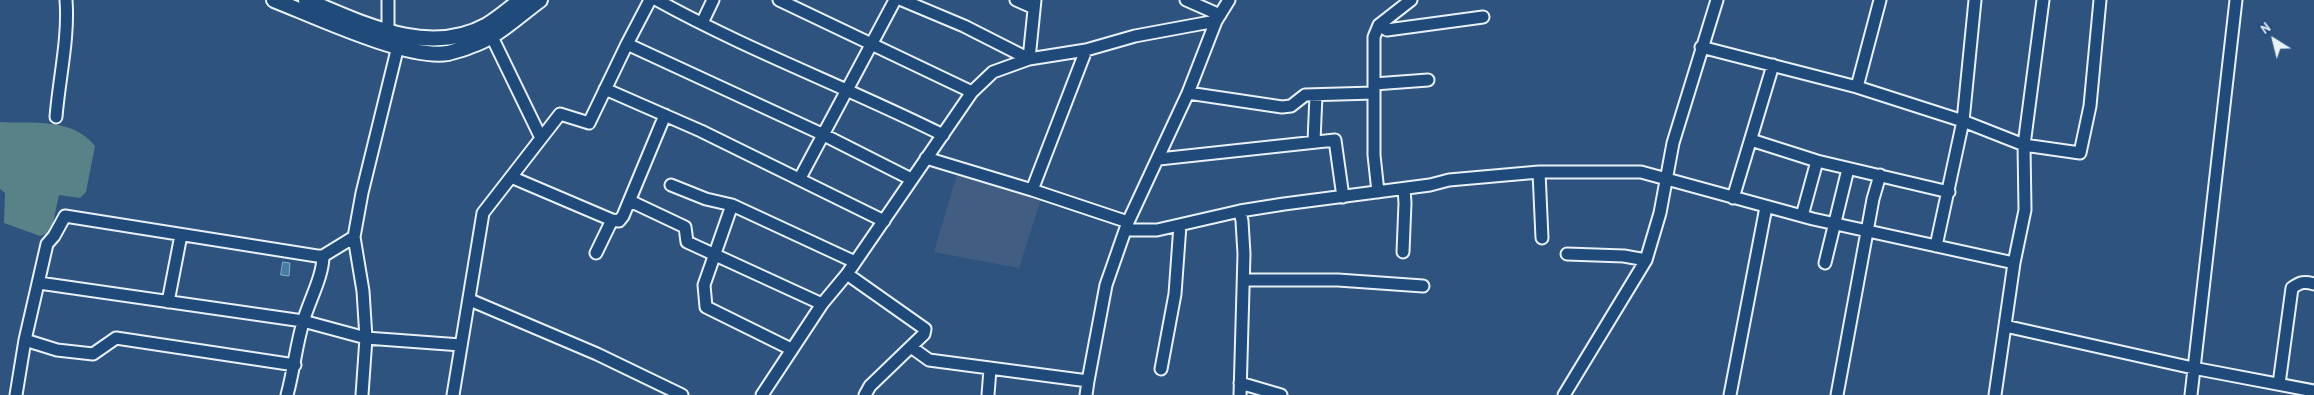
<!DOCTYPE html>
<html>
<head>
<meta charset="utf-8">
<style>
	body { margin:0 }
	#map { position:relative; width:2314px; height:395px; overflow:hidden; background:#2e537e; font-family:"Patrick Hand",sans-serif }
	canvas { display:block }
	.north { position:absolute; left:2249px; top:15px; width:50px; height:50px; -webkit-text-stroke:4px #1f4a7a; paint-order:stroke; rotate:324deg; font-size:14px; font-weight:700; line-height:20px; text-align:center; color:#e8f1f8 }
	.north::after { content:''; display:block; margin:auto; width:18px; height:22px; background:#e8f1f8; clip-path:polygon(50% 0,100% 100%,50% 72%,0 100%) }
</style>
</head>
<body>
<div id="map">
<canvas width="2314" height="395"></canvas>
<div class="north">N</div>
</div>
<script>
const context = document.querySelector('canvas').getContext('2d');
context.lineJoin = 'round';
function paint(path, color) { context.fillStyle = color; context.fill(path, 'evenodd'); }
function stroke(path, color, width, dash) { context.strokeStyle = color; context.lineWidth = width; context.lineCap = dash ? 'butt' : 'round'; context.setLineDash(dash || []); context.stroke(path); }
paint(new Path2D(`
	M957,174L1041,199L1019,268L934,252Z`), '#415e82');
paint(new Path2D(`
	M0,122C33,124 72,117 95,146L86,192L80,198L59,195L51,232L40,236L4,223L5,193L0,189Z`), '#588188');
const water = new Path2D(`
	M283,262L290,263L289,276L281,275Z`);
paint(water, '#467ea2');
stroke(water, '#87acc4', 1);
const minor = new Path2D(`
	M657,0C749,51 849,88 943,135
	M779,0L972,92
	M902,0L964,26L1029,59L1035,0
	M1016,0L1034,8
	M1186,0L1220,15
	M702,23L713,0
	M1379,25L1387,30L1483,17
	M388,31V0
	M491,35L541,138
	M627,44L650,0
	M1701,47L1857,87L1963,121L2024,145L2080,153L2090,106L2100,0
	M1374,84L1428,80
	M1857,87L1880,0
	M605,89L701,131L884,221
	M1188,93L1282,107L1291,106L1305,95L1374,93
	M56,117C59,79 69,38 66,0
	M1751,140L1817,161L1949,192
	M1314,141L1316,95
	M926,158L1032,190L1128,222
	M1159,159L1335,140L1343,197
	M1539,172L1542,238
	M511,177L612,220L596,253
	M800,178L895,0
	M671,185L706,199L732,205L855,262
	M1032,190L1086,50
	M1378,192L1374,155V37L1379,25L1411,0
	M1733,198L1773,65
	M630,201L685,227L687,242L822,304
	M732,205L704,285L706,307L791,349
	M1240,211L1242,221L1244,254L1240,395
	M1802,216L1817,161
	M612,220L619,221L623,216L665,115
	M1126,230H1157L1240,211L1284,204L1430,185L1449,180L1539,172H1641L1813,219L2014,263
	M1936,246L1963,121L1975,0
	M1403,252L1405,203L1404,189
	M1567,254L1624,256L1646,260
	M1825,263L1848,169
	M847,274L925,329L924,334L870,386L865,395
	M1244,280H1338L1423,286
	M39,283L303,321L366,338L461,345
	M470,300L597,354L682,395
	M168,302L181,235
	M2005,326L2193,368L2314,391
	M25,340L57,350L93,354L116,338L295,365
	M911,347L929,360L1088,381L1086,395
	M1161,369L1175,294L1180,225
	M1088,381L1106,285L1128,222L1188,93L1216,21L1229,0
	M1240,383L1281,395
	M2279,384L2292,288C2300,282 2305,281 2314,284
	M16,395L25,340L47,244L54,236L65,216L317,256H323L354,237
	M287,395C294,370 296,344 304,319C310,299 323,276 323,256
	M362,395L366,338L363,291L354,237L362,193L398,46
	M453,395L483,213L560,114L589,123L627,44L824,135L911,179
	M762,395L822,304L847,274L972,92L993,72L1029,59L1086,50L1135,36L1216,21
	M988,395L990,369
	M1564,395L1646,260L1660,213L1673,143L1717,0
	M1730,395L1766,207
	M1837,395L1873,199L1880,175
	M1995,395L2014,263L2025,210L2024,145L2043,0
	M2191,395L2236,0`);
const major = new Path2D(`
	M274,0C315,16 408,60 448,53C455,51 463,49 470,46C496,38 518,16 540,0
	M306,0C362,23 428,58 487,25C499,18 510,8 521,0`);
stroke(minor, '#e8f1f8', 15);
stroke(major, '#e8f1f8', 18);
stroke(minor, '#1f4a7a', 11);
stroke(major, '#1f4a7a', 14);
</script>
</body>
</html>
